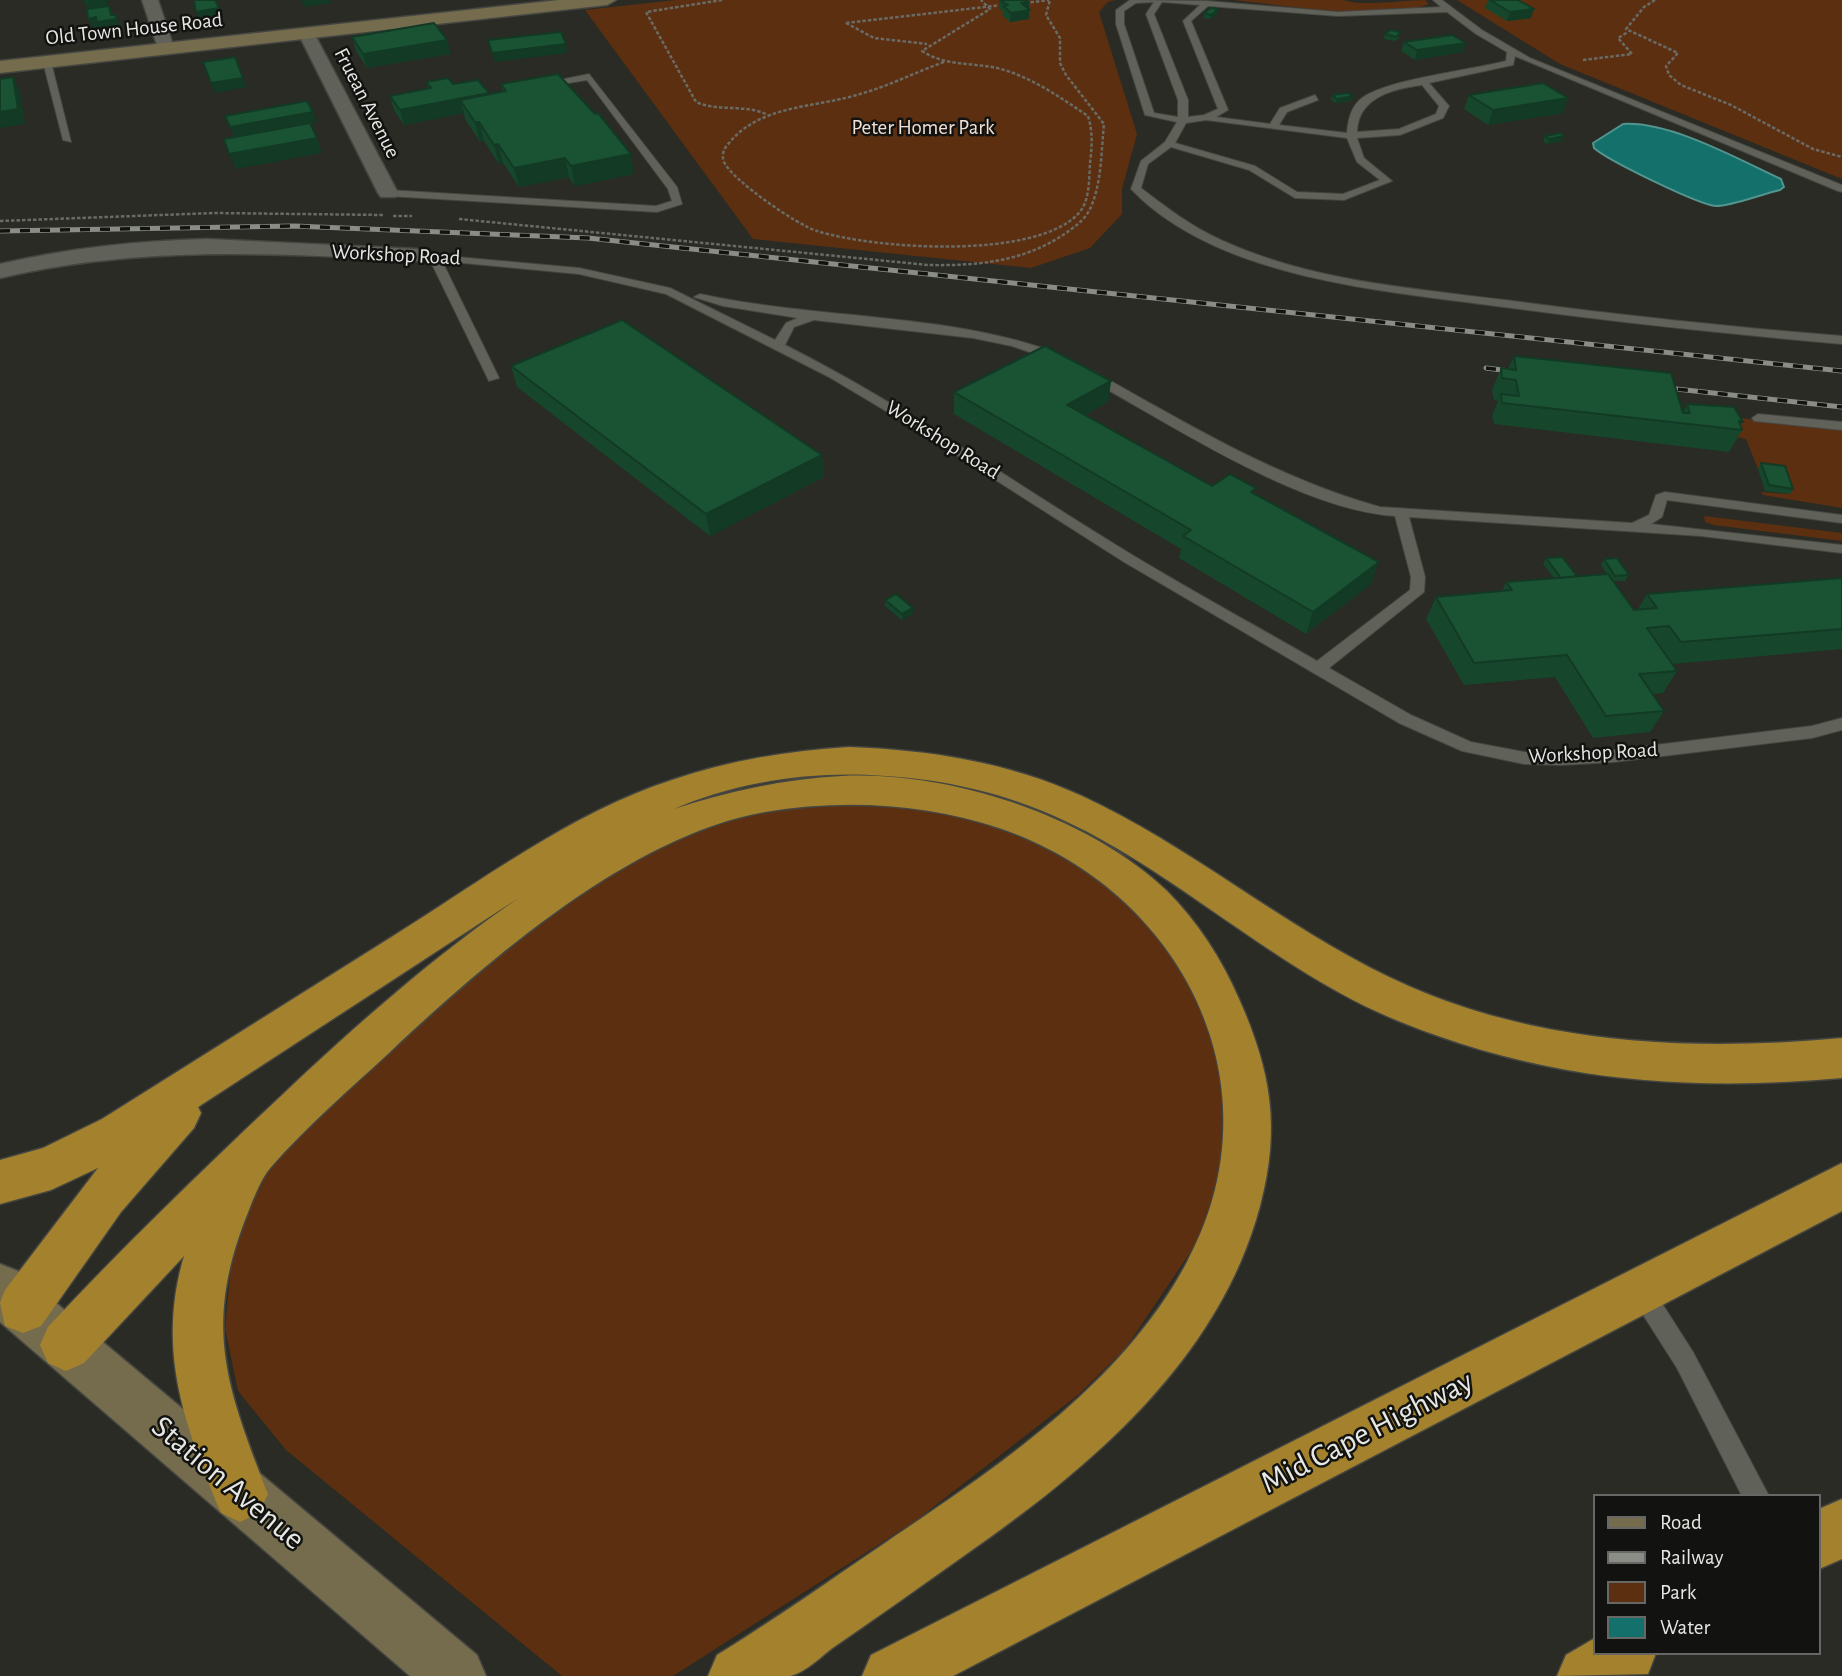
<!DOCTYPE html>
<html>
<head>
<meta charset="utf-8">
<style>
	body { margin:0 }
	#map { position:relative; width:1842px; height:1676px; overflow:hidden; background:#292b24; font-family:"Alegreya Sans",sans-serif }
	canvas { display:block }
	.legend { position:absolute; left:1593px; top:1494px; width:228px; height:161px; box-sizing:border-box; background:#121310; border:2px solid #676865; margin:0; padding:9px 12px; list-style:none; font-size:21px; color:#e7e8e4 }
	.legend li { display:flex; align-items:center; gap:14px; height:35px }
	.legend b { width:35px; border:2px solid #676865 }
</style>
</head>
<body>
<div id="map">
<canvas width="1842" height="1676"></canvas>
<ul class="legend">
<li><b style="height:9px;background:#746c4c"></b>Road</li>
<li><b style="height:9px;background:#8a8c86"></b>Railway</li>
<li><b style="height:19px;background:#5c2f10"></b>Park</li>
<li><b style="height:19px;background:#14706b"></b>Water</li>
</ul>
</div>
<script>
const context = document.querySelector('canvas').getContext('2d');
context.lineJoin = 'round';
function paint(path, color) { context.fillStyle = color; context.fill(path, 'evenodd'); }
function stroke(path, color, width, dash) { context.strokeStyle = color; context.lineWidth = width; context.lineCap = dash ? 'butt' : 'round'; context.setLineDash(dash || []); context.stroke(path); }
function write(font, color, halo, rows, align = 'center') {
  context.font = font + ' "Alegreya Sans",sans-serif'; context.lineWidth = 5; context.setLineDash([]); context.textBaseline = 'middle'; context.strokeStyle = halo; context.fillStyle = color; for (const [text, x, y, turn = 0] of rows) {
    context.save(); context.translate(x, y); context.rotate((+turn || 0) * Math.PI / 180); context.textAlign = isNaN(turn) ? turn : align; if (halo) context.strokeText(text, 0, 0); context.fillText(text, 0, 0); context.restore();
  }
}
paint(new Path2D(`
	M676,0H1116L1108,2L1099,12L1137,134L1122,189V214L1090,248L1031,268L753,239L585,10Z
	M1233,0H1343C1366,7 1400,0 1425,0L1429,4C1381,23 1286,5 1233,0Z
	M1457,0H1842V179L1560,64Z
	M1664,410L1842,429V508L1763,495L1761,492L1789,494L1782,472L1758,469L1746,439L1668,424Z
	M1704,516L1842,533V541L1713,525L1705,522Z
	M836,801L915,804L995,825L1069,858L1137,911L1193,985L1219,1063L1225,1155L1200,1238L1125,1349L1078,1395L914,1522L673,1676H562L286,1450L238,1391L225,1328L233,1245L266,1167L331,1094L552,911L663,844L759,811Z`), '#5c2f10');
const water = new Path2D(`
	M1623,124C1670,121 1738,159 1781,179L1784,187L1780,190C1762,194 1732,206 1716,206C1699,205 1607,160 1594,148L1593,143Z`);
paint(water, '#14706b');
stroke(water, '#53948f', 2);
const service = new Path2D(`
	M1130,0L1207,1L1338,12L1441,7L1433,0H1442L1482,30L1530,58L1842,185V192L1838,191L1515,56L1513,65L1429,83L1449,106L1443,118L1400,135L1357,138L1364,158L1392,181L1344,200L1295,198L1249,170L1171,147L1148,164L1141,188C1167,208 1192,227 1221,240C1310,281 1409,288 1505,300C1617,315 1729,327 1842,336V344C1729,334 1616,322 1504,307C1387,291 1218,280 1131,189L1141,161L1165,142L1177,122L1145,115L1116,24V10ZM1154,2L1146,14L1178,100V117L1154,113L1124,24V11L1136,3ZM1162,2L1200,5L1183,21L1218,109L1204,115L1188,117V100L1154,14ZM1208,6L1338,16L1447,12L1476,34L1507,52L1506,61C1471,70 1389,79 1362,98C1351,106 1348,120 1347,133L1279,125L1287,112L1318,100L1315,95L1280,108L1270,124L1216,117L1228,110L1191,21ZM1422,85L1439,106L1436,114L1399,129L1357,132C1358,97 1393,89 1422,85ZM1206,120L1347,138L1357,162L1380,180L1343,194L1297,192L1255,166L1175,143L1186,123Z
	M47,59L51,62L71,142L63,140L43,62Z
	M589,74L677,187L682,204L657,212L388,196L383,193L388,190L656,206L672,201L668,189L587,80L544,87L540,84Z
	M413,253L579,268L670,288L775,340L786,323L798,318L723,306L694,297L700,294C818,320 951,312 1062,355L1064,358L1058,362L1012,346L973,338L814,320L794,327L785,345C906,406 1017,485 1134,556C1194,592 1256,626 1317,661L1410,590L1411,577L1395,516C1299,510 1169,423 1085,377V371H1093C1186,423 1276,478 1380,507L1632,523L1649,515L1656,495L1665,492L1842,515V523L1667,500L1662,517L1651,524L1842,545V553L1701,536L1409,517L1425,577L1424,592L1329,668L1411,715L1471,742L1524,752L1614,750L1812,726L1842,718V730L1812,738L1614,762L1561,765L1524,764L1462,751L1399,723L1124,562L911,426L829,377L666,294L579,274L442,261L499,378L489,381L430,260L413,257Z
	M1758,414L1842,422V430L1754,421L1752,418Z
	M1641,1280L1649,1283L1693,1352L1769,1496H1742L1677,1368L1633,1299L1630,1291L1633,1283Z`);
const minor = new Path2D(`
	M142,0H158L174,48L172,52H160L158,48Z
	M306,28L314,33L398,193L395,197H381L378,193L298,33Z
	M207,239L417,249L428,255L417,261C276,253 139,245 0,278V264C69,248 136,241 207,239Z`);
const secondary = new Path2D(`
	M559,0H616L607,5L0,73V61Z
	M0,1264L18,1271L477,1655L486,1676H410L0,1322Z`);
const motorway = new Path2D(`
	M849,747C929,750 1008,762 1082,796C1190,846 1281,925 1389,977C1530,1045 1689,1052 1842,1038V1078C1686,1092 1547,1081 1401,1022C1274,971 1176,869 1052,815C993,789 933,778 870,775C804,772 734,783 674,809C729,791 784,779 842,776C950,771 1088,816 1167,891C1198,922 1222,960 1239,999C1271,1071 1281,1128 1260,1206C1219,1360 1090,1468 965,1555C920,1587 876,1618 831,1649C820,1658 804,1673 790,1676C768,1676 732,1676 708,1676L717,1655C774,1620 829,1581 885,1543C997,1467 1120,1386 1186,1264C1283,1088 1183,890 999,828C924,803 842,799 765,812C631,835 487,961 390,1052C350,1089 307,1126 271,1167C259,1181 252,1203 245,1220C203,1329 228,1391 268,1494L259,1513L240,1522L221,1513C185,1427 156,1350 184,1256L84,1363L66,1371L48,1363L40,1345L48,1327C122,1248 200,1172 279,1098C355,1026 434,956 520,897L198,1107L201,1113L194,1128L121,1212L41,1326L23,1333L5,1326L0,1303L5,1290L98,1168L51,1190L0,1204V1160L43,1148L102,1119C198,1059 294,998 390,938C480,882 570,813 672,780C730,760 788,751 849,747Z
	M1842,1163V1211L953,1676H862L871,1655Z
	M1842,1499V1559L1819,1569V1509Z
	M1595,1638V1653H1656L1648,1674L1557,1676L1566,1655Z`);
stroke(service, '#454641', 2);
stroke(minor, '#454641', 3);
stroke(secondary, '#454641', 3);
stroke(motorway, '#454641', 3);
stroke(new Path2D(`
	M722,0L646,12L696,102C719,112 743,104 766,114
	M1655,0L1644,7L1626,29L1678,53L1666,66L1669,75L1681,85L1731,105L1813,149L1842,157
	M1025,3L1049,0
	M846,23L1002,5
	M846,23L874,38L927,44
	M1583,60L1632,54L1618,38L1628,32
	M944,62C916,72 889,86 860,94C816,108 761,104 729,143C724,148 721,155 724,162C732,180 797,225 817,231C874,249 1034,260 1078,214C1090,202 1089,179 1090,163C1092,147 1093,132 1088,116C1061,98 1033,78 1001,69C974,62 946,67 922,51L990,9L981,0
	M393,216H412
	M459,219L928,265C976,266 1022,262 1063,235C1073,228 1084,221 1090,209C1102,183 1101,152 1104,124L1066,75L1060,63V38L1046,15L1050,0
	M0,221L214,213L384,215`), '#6a6b65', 2.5, [3.5, 2]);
paint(service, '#60625a');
paint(minor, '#60625a');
paint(secondary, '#746c4c');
paint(motorway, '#a4822d');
const rail = new Path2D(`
	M0,231L294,226L588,238L1842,371
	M1486,368L1518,372
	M1658,387L1842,407`);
stroke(rail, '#8a8c86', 5);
stroke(rail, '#121310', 3.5, [10]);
paint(new Path2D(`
	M999,0L1029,9V19L1010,22L1002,15L1003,11L999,9Z
	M1488,0H1518L1531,18L1507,21L1485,8Z
	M1218,9L1217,14L1210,19L1204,18V13Z
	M1385,34L1400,37L1395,41L1384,39Z
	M352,37L451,54L367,68L356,51Z
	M1404,42L1463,52L1415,60L1401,51Z
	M426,82L453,84L489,94L503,92L501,84L634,174L575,186L569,177L519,187L503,163L499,164L484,141L480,142L465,119L464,113L404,125L394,110L390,96L428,89Z
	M1332,95L1352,101L1336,103L1331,100Z
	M1469,95L1563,113L1488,125L1464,109Z
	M1545,136H1564L1562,141L1547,144L1543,141Z
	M1514,356L1683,413L1687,404L1743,422L1740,426L1742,430L1729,452L1494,424L1492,416L1498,401L1494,400L1492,390L1501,368L1508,369Z
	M511,366L822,455L824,477L710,536L517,387Z
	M1111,381L1108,402L1085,415L1212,486L1255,493L1371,584L1306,634L1179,558L1181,549L954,414V392Z
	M1761,463L1793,489L1790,494L1765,491L1758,469Z
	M1546,558L1576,576L1607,574L1601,565L1604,559L1629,575L1625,581H1613L1634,610L1638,609L1647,594L1842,578V649L1672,664L1677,671L1663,693L1652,694L1664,711L1650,732L1593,738L1555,677L1464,685L1426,619L1436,597L1502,591L1506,582L1554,578L1543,564Z
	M885,600L913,608V614L902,620L885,606Z`), '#16472c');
paint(new Path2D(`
	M107,0L108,9L89,12L85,3Z
	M321,0H331V3L304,7L303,2Z
	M1029,2V19L1010,22L1011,13L1021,3Z
	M109,6L113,15H116L120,28L101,31L99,27L93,28L88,19L111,15Z
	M219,8L222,17L200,21L196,12Z
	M1218,9L1217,14L1210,19L1211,15Z
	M1534,9L1531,18L1507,21L1510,12Z
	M447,40L451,54L367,68L363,54Z
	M1466,43L1463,52L1415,60L1417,50Z
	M566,44L567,53L495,62L492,53Z
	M13,77L20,91L25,124L0,128V112Z
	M243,78L247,87L215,93L211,83Z
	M489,93L492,108L460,100L464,113L404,125L400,110Z
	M1353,96L1352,101L1336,103L1337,99Z
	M1568,98L1563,113L1488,125L1493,110Z
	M313,112L317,122L234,137L230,127Z
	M475,122H479L484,141L480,142Z
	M1564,136L1562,141L1547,144L1549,139Z
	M317,138L322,153L236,169L229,154Z
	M498,144L503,163L499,164L494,145Z
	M631,154L634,174L575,186L571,166Z
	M565,158L569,177L519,187L514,168Z
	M1111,381L1108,402L1065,427L1067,405Z
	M822,455L824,477L710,536L706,514Z
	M1379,562L1371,584L1306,634L1313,612Z
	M913,608V614L902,620V614Z`), '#123a24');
const building = new Path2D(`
	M84,0H104L85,3Z
	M194,0H215L219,8L196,12Z
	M302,0H321L303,2Z
	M1000,0H1024L1029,2L1021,3L1030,10L1011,13L1003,6L1008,5Z
	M1490,0H1518L1534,9L1510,12Z
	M109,6L111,15H116V19L97,22L96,17L88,19L87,9Z
	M1211,8L1218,9L1211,15L1204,13Z
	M434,23L447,40L363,54L352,37Z
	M1390,30L1401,32L1396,37L1385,34Z
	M561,32L566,44L492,53L488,40Z
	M1452,35L1466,43L1417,50L1404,42Z
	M235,57L243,78L211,83L203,62Z
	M558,74L595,114L598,113L631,154L571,166L565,158L514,168L498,144L494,145L479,122H475L460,100L506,91L501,84Z
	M13,77L18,109L0,112V79Z
	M448,78L453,84L478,80L489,93L400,110L390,96L431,88L426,82Z
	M1543,83L1568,98L1493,110L1469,95Z
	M1348,93L1353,96L1337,99L1332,95Z
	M307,101L313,112L230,127L225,116Z
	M310,123L317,138L229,154L224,139Z
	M1561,133L1564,136L1549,139L1545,136Z
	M622,320L822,455L706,514L511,366Z
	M1045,346L1111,381L1067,405L1212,486L1230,474L1256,488L1251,492L1379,562L1313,612L1183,536L1191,530L954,392Z
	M1514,356L1671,373L1683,413H1690L1687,404L1734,407L1743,422L1739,421L1742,430L1502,403L1501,394L1519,396L1516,380L1502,378L1501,368L1516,370Z
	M1761,463L1785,466L1793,489L1769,485Z
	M1562,557L1577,576L1561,578L1546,558Z
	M1617,558L1629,575L1615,576L1604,559Z
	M1608,574L1634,610L1657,608L1647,594L1842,578V629L1681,642L1669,626L1647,628L1677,671L1639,674L1664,711L1606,716L1567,655L1474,663L1436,597L1512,590L1506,582Z
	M896,594L913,608L902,614L885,600Z`);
paint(building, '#1a5333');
stroke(building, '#123a24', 2);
write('21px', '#e7e8e4', '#121310', [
	["Old Town House Road",134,29,-6],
	["Fruean Avenue",367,103,63],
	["Workshop Road",396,255,3],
	["Workshop Road",943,440,32],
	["Workshop Road",1593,753,-3]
]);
write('21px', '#f2dfd4', '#121310', [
	["Peter Homer Park",923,128]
]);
write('32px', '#e7e8e4', '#121310', [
	["Mid Cape Highway",1367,1432,-27],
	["Station Avenue",228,1483,40]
]);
</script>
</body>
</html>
